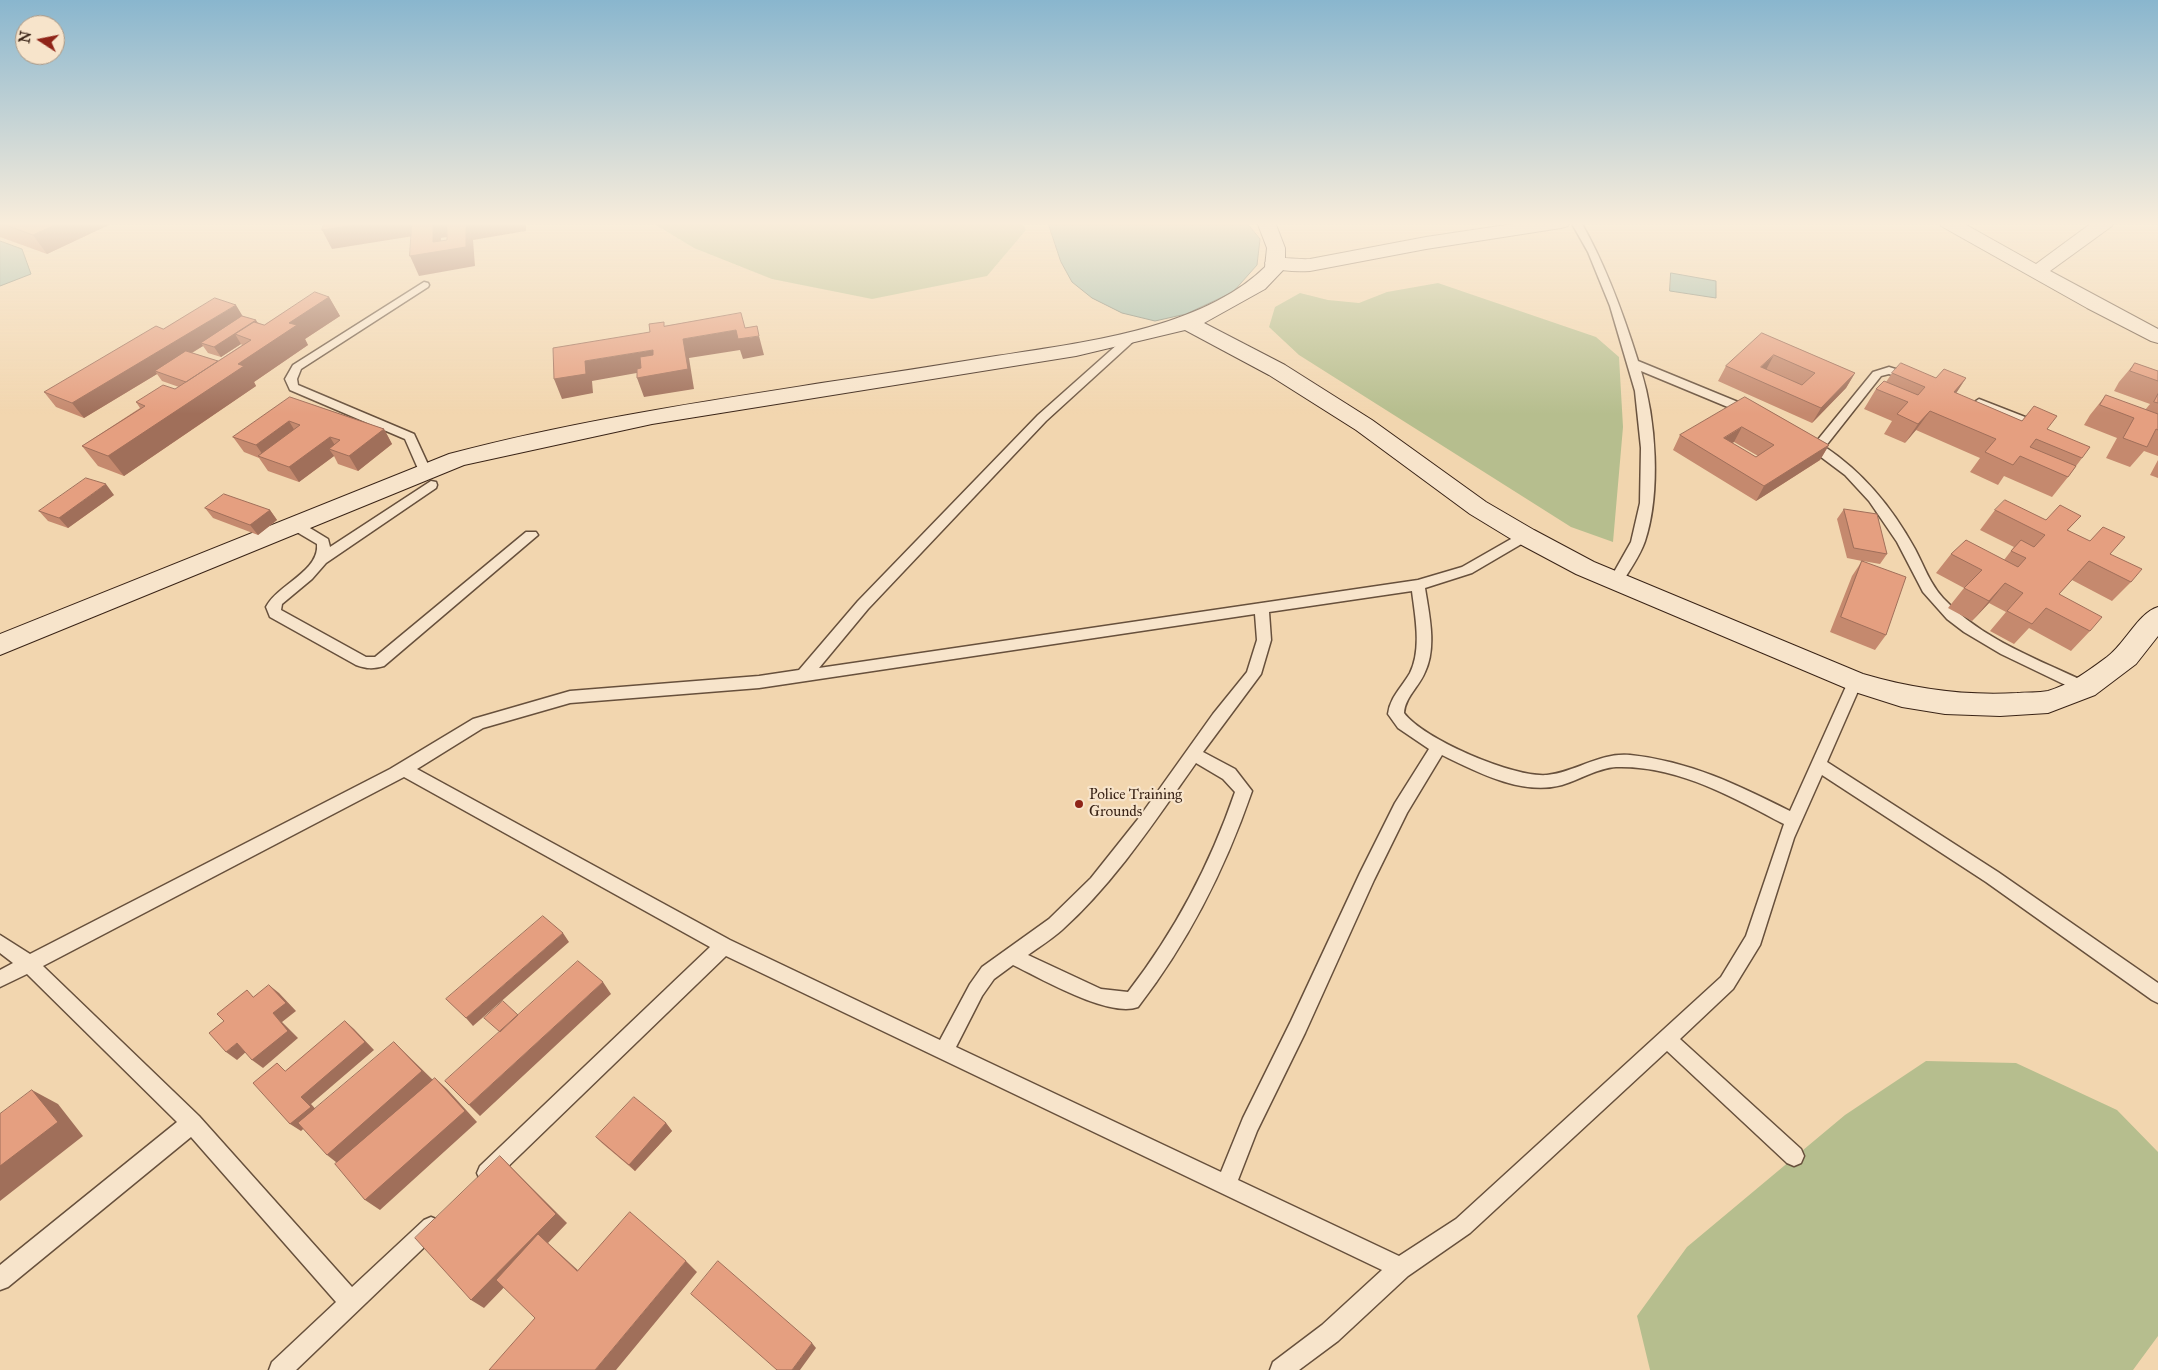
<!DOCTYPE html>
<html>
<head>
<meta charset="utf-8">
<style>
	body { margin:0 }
	#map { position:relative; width:2158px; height:1370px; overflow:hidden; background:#f2d6af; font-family:"IM FELL Great Primer",serif }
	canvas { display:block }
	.north { position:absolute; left:15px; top:15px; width:50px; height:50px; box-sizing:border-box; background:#f7e4cb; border:1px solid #ab9783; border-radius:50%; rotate:281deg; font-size:14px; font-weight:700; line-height:20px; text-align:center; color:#392316 }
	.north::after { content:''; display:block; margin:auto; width:18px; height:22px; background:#8f2418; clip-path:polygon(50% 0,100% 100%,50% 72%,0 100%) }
</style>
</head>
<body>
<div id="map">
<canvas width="2158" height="1370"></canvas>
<div class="north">N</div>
</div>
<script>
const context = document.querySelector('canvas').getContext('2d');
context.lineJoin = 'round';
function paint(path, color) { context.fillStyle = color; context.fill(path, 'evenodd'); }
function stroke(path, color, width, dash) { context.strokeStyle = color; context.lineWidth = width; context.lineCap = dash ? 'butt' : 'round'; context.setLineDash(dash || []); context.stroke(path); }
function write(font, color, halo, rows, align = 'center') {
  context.font = font + ' "IM FELL Great Primer",serif'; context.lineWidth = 4.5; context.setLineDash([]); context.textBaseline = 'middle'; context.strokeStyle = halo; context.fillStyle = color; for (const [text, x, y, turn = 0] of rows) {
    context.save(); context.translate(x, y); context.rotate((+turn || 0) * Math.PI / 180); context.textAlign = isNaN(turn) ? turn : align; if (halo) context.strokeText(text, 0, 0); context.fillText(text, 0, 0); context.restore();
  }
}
paint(new Path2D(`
	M651,222H1022L1026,230L987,276L872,299L772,279L694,248Z
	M1438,283L1596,337L1619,357L1623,427L1613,542L1571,527L1299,355L1269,327L1275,307L1300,293L1328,300L1359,303L1387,292Z
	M1926,1061L2016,1063L2117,1110L2158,1152V1336L2133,1370H1650L1637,1316L1687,1247L1845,1115Z`), '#b6be8e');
const water = new Path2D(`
	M1048,222H1246L1260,239L1257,265L1233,292L1186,314L1155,321L1122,313L1092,298L1072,282L1061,262Z
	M0,241L22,249L31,274L0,286Z
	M1671,273L1716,281V298L1670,291Z`);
paint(water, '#9bb9a8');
stroke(water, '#747d6e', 1);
const lane = new Path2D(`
	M1571,222H1581C1606,266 1623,313 1638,361L1755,409L1757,412L1751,416L1747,415L1641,371C1656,419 1661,493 1645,541C1640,556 1629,571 1621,584H1611L1609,581L1631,542L1640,503L1641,448L1635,391L1610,306L1588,252Z
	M424,282L428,283L429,285L428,287L301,369L297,379L298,385L414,434L431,471L425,475L419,471L405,439L290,390L285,379L293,365Z
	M1132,334L1136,335L1138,337L1136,339L1046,421L868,609L819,668L1418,580L1462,567L1525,531L1530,533L1532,536L1530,539L1472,573L1425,588C1429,614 1437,647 1425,672C1419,687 1405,697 1404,713C1423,739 1514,778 1547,775C1576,772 1600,752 1630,755C1689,761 1738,785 1790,811L1848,682L1850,678L1855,676L1860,678L1862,682L1827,762L1998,872L2158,983V1003L2152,1000L1986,882L1822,775L1794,838L1760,945L1733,989L1680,1039L1801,1149L1804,1156L1801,1163L1794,1166L1787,1163L1667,1051L1470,1233L1408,1276L1338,1341L1299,1370H1270L1273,1362L1322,1325L1382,1270L726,956L494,1180L487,1183L480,1180L477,1173L480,1166L710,947L404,777L43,966L199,1116L352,1287L424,1220L431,1217L438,1220L441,1227L438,1234L296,1370H269L272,1362L336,1302L191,1137L8,1287L0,1290V1265L177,1122L27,974L0,987V970L13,963L0,953V935L30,954L390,769L473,719L570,691L759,676L799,670L858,601L1038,415L1128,335ZM1412,591C1415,616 1422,649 1410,673C1402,687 1390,697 1388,714L1398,728L1429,749L1395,803L1360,873L1291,1021L1243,1118L1221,1172L956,1047L982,996L994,979L1013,965C1042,979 1109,1018 1138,1007C1189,941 1225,869 1252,791L1235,769L1203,752L1261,674L1271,640L1269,612ZM1255,614L1257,640L1247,672L1213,714L1138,819L1091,878L1049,919L982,967L970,984L940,1040L730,940L417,769L483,728L570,703L759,688ZM1442,755C1477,772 1522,796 1562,785C1579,780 1598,768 1616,767C1677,765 1732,797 1784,824L1746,936L1721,977L1456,1219L1399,1256L1238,1180L1257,1131L1305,1033L1374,880L1407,813ZM1196,763L1223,779L1235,792C1210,865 1175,931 1128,992L1101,989L1028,955C1039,947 1052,939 1062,930C1115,882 1155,821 1196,763Z
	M1889,367L1915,375L1917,377L1911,381L1889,374L1881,376L1825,447C1864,473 1893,509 1915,549C1924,566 1930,584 1943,598C1982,640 2040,660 2090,684L2093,688L2090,692L2085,694L2080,692L2001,654L1964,632L1947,619L1923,592L1897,542L1869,501L1845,475L1801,442L1807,438L1816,442L1873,372Z
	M1979,399L2043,424L2045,427L2043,430H2035L1975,406L1973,403Z
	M431,481L436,482L437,485L436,488L326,563L312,579L282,604L281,610L366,657H375L526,532H536L538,535L384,666C373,669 367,669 356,665L270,617L266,607C277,585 320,571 317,544L290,528L288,525L290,522H300L328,539L330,547Z`);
const street = new Path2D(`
	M1526,222H1570L1568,226L1561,228L1426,249L1310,271C1295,272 1282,271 1268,267L1265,263L1268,259C1279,256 1297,260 1310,259L1426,237Z
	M1939,222H1961L2036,264L2093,222H2114L2112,226L2050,271L2158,329V343L2151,341L2087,308L1941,226Z`);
const secondary = new Path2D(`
	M1257,222H1275L1285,248V268L1265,289L1204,323L1285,365L1372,420L1486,502L1534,530L1594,562L1863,674C1914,689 1964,696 2017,693C2027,692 2038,693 2048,691C2071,684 2088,671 2107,657C2125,644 2138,613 2158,607V636L2136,664L2095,695L2048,713L2000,716L1945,714L1902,707L1855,692L1576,574L1516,542L1470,514L1356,430L1269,375L1185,330L1076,356L652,424L464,465L0,655V634L449,454C573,421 701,402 828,382C884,374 940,365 996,356C1081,343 1202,329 1265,267L1267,248Z`);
stroke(lane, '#67503c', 3);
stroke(street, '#67503c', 2);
stroke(secondary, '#392316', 2);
paint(lane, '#f7e4cb');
paint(street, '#f7e4cb');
paint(secondary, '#f7e4cb');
paint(new Path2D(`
	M0,222H115L47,254L0,237Z
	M329,297L340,316L305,339L308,345L254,382L256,386L124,476L98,466L82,446L140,408L136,402L175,389L179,387L162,381L157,374L84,418L56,407L44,392L163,329L242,316L264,325ZM241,344L242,345L218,361L192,353L203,346L208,353L221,357Z
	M1762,333L1855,373L1846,388L1812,423L1718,381L1726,366Z
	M2135,363L2158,371V456L2144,451L2130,467L2106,458L2117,438L2084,425L2090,415L2106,395L2145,410L2150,404L2114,391L2119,382Z
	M1892,373L1936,378H1966L1956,393L2022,421L2047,429L2082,458L2068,477L2052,497L2004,476L1998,485L1970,472L1980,458L1916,430L1905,443L1884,434L1892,421L1864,409L1876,389L1886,382Z
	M290,397L384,429L392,444L358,471L338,464L334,456L299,482L268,471L259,458L244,452L233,437Z
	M1745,397L1829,445L1820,460L1756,501L1673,450L1680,435ZM1734,442L1758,456L1756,457L1732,443Z
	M2158,460V478L2150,475Z
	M114,495L68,528L48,521L39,511Z
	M205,508L270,510L277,520L258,535L213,518Z
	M1844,509L1887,554L1880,564L1863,561L1886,635L1875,650L1830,632L1852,576L1862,561L1847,558L1837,519Z
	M1995,510L2046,520L2081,516L2068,530L2110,554L2131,582L2112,601L2072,580L2059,594L2090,631L2071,651L2029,628L2014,644L1990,631L2006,612L1989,603L1972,621L1948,608L1964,588L1936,573L1951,554L2004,560L2014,547L1980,530Z
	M666,1123L672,1131L635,1171L603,1144L596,1137Z`), '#c5896e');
paint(new Path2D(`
	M61,222H115L47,254L33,235Z
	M345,222H415L420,235L332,249L322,230Z
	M433,222H526V231L473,240L475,266L419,276L410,256L433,242ZM453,236L441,251V238Z
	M329,297L340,316L305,339L308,345L254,382L256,386L124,476L108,456L238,364L289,323Z
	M236,305L245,320L201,343L203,346L159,372L155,371L157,374L84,418L72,403Z
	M256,320L262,330L235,334L241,344L221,357L214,347Z
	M736,330L747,338L759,336L764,355L743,359L740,350L689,358L694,389L644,397L637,378L683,339Z
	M653,350L659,369L592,381L593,393L562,399L554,379L585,361Z
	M1774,355L1766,370L1761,367Z
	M1855,373L1846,388L1812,423L1821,408Z
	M1966,378L1953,398L1954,392Z
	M1930,411L1916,430L1905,443L1918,424Z
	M289,421L298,436L265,458L256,445Z
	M1742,427L1734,442L1716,453L1724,438Z
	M384,429L392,444L358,471L349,456Z
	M330,437L339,452L329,449L334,456L299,482L289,467Z
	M1829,445L1820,460L1756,501L1764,486Z
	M106,484L114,495L68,528L59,518Z
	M270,510L277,520L258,535L250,525Z
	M2005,583L1989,603L1972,621L1989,601Z
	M563,933L569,942L473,1026L466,1018Z
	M603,982L611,994L480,1116L469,1105Z
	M269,985L279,993L296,1011L282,1022L298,1038L263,1068L252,1060L273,1013Z
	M345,1021L354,1029L374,1050L311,1104L320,1114L301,1131L290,1124L301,1097Z
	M394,1042L435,1082L341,1166L327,1155Z
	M237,1043L247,1051L237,1060L226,1052Z
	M435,1078L447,1089L477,1122L380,1210L365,1200Z
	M32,1090L58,1104L83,1136L0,1201V1166Z
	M666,1123L672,1131L635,1171L629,1165Z
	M500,1156L567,1223L548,1243L591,1282L577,1271L547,1243L484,1308L471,1300Z
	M686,1261L697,1272L616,1370H595Z
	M812,1343L816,1348L800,1370H792Z`), '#a06f5a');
const building = new Path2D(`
	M0,222H61L33,235L0,223Z
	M324,222H373L322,230Z
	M412,222H433V242L447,240V222H466V247L410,256Z
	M315,292L329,297L289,323L297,325L238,364L244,366L108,456L82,446L145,406L136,402L163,385L175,389L251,340L235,334L254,322L264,325Z
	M215,298L236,305L72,403L44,392L156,326L163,329Z
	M741,313L745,328L757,326L759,336L738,339L736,330L683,339L688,369L637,378V369L641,368L640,357L653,355V350L585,361L586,374L554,379L553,348L650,332L649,324L664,322V326Z
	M242,316L256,320L214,347L201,343Z
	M1762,333L1855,373L1821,408L1726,366ZM1774,355L1815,373L1802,385L1761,367Z
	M186,351L218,361L186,382L155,371Z
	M1901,363L1936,378L1944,369L1966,378L1954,392L2022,421L2034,406L2057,416L2047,429L2090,447L2082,458L2036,439L2030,447L2076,466L2068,477L2020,456L2013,465L1985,452L1996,439L1930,411L1918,424L1897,414L1908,402L1876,389L1884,381L1918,395L1925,387L1892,373Z
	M2135,363L2158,371V381L2130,371Z
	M2158,394V403L2154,402Z
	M2106,395L2158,414V430L2156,429L2147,447L2123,438L2134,418L2100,405Z
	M290,397L384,429L349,456L329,449L340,440L330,437L289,467L258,456L300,425L289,421L256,445L233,437Z
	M1745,397L1829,445L1764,486L1680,435ZM1742,427L1774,445L1756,457L1724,438Z
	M86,478L106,484L59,518L39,511Z
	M224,494L270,510L250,525L205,508Z
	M2005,500L2046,520L2060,505L2081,516L2067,530L2090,541L2103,527L2125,537L2110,554L2142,569L2131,582L2089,561L2059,594L2102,617L2090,631L2046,608L2032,624L2007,611L2023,593L2005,583L1989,601L1964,588L1982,570L1951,554L1966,540L2018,567L2026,558L2011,551L2021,540L2034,547L2045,535L1995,510Z
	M1844,509L1877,514L1887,554L1854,548Z
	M1862,561L1906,577L1886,635L1841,617Z
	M543,916L563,933L466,1018L446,999Z
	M578,961L603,982L469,1105L445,1081Z
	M269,985L286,1003L273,1013L288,1031L252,1060L237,1043L226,1052L209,1033L224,1021L217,1014L247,990L253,997Z
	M503,1001L518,1015L500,1032L484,1018Z
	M345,1021L365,1042L301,1097L311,1107L290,1124L253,1083L277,1063L285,1071Z
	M394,1042L422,1071L327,1155L298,1123Z
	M435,1078L465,1111L365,1200L335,1164Z
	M32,1090L58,1122L0,1166V1114Z
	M634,1097L666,1123L629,1165L596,1137Z
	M500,1156L556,1214L471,1300L415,1238Z
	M630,1212L686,1261L595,1370H489L535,1318L496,1280L538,1234L577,1271Z
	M718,1261L812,1343L792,1370H777L691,1294Z`);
paint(building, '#e59f80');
stroke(building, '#a06f5a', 1);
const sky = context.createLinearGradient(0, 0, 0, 414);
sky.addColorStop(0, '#89b6ce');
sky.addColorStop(0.54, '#f9eddb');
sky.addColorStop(1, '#f9eddb00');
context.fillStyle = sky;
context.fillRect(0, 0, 2158, 414);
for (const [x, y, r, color] of [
	[1079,804,5,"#8f2418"]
]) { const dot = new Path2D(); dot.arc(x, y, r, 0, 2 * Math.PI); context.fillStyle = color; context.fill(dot); stroke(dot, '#f7e4cb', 2); }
write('15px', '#392316', '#f7e4cb', [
	["Police Training",1089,795],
	["Grounds",1089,812]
], 'left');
</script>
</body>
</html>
